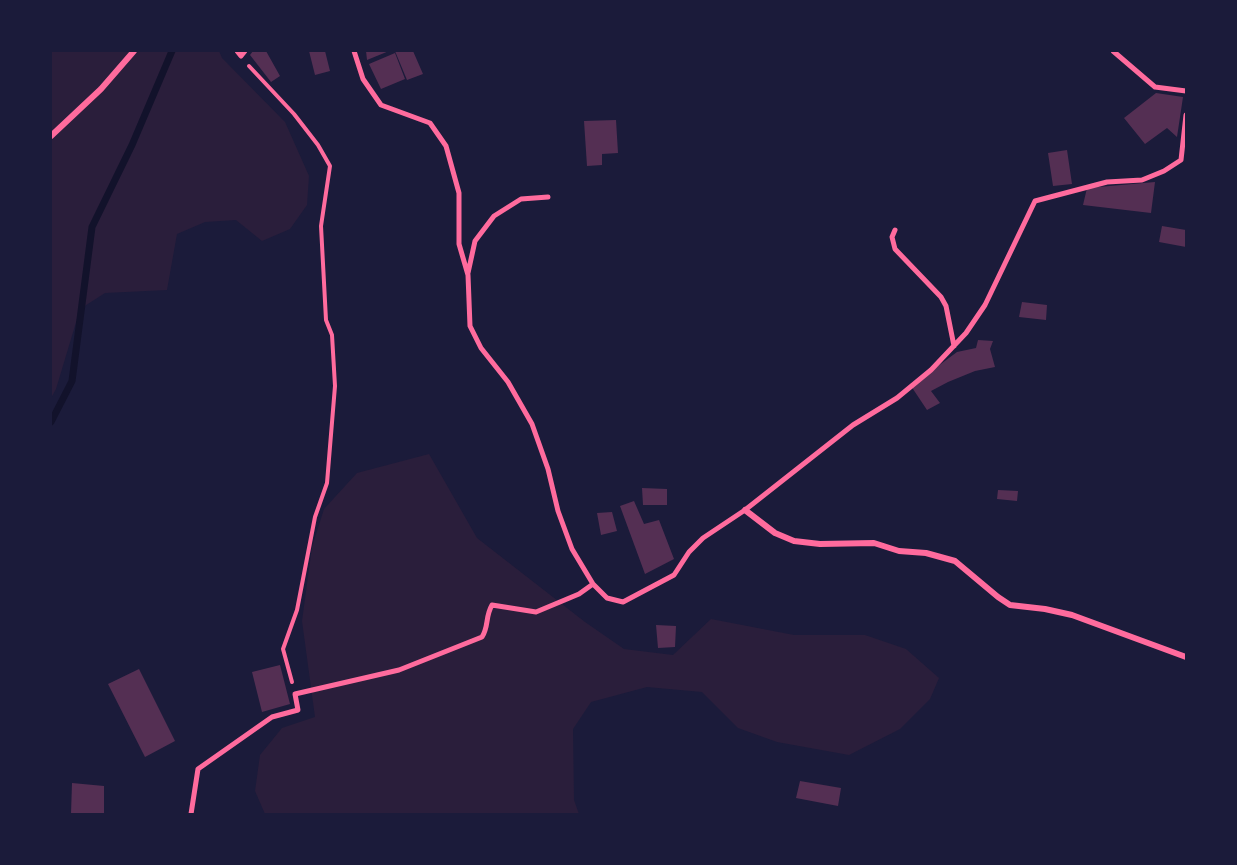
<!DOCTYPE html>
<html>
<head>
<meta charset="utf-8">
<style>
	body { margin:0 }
	#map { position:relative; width:1237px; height:865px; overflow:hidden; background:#1b1b3a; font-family:"Source Sans 3",sans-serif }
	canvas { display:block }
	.frame { position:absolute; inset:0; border:52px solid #1b1b3a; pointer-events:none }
</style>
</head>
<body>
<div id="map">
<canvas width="1237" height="865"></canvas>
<div class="frame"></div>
</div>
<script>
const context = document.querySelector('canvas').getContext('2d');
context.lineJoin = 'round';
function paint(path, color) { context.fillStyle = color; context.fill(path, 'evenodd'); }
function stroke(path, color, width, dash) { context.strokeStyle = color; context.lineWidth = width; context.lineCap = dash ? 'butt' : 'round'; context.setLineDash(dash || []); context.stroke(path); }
paint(new Path2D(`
	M51,51H219L222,58L285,122L309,176L307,205L290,229L262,241L236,220L205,222L177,234L167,290L105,293L80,309L56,389L51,398Z
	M429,454L477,538L585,622L624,649L673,655L711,619L794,635H865L906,649L939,678L930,699L900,729L849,755L777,742L738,728L702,692L647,687L591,702L573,729L574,800L579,814H265L255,791L260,755L282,728L315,717L302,621L312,547L324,509L357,473Z`), '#2a1e3b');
stroke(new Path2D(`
	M51,422L72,381L92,227L132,145L172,51`), '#12122b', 7);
paint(new Path2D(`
	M253,51H266L280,76L271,82L250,55Z
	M309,51H325L330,71L315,75Z
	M366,51H389L367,60Z
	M395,51H413L423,74L407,80Z
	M395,53L405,79L381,89L369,64Z
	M1156,93L1183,97L1177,137L1167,128L1145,144L1124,118Z
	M616,120L618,153L602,154V165L587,166L584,121Z
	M1067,150L1072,184L1053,186L1048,153Z
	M1155,182L1151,213L1083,205L1087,188Z
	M1162,226L1186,230V247L1159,242Z
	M1022,302L1047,305L1046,320L1019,317Z
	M978,340L993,341L990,349L995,367L975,371L948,382L931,391L940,403L927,410L911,386L957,352L976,348Z
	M642,488L667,489V505H643Z
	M998,490L1018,491L1017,501L997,499Z
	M634,501L644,524L659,520L674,559L645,574L620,506Z
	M612,512L617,531L601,535L597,513Z
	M656,625L676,626L675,647L658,648Z
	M280,665L290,704L262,712L252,672Z
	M139,669L175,741L145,757L108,684Z
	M800,781L841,788L838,806L796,798Z
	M72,783L104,786V814H71Z`), '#542f53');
stroke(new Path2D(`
	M249,66L294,114L318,145L330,166L321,226L326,320L332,335L335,386L327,483L315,517L297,610L283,649L292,682`), '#ff6b9d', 4);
stroke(new Path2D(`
	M237,51L241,56L245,51
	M354,51L363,79L381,105L430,123L446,146L459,193V244L468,275L470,326L481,348L508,382L532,424L548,469L558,511L572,549L593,584
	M1113,51L1155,87L1186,91
	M895,230L892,237L895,249L941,297L946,306L954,346
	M468,273L475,241L494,216L521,199L548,197
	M191,814L198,769L272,717L298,710L295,694L399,670L482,637C489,626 485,617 492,605L536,612L579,594L593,584L607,598L623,602L674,575L689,552L703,538L745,510L853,425L897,398L931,370L966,333L985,305L1035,201L1107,182L1142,180L1164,171L1181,160L1186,115`), '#ff6b9d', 5);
stroke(new Path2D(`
	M51,136L101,89L134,51
	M745,510L775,533L794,541L820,544L874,543L899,551L926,553L955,561L998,597L1010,605L1045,609L1072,615L1186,657`), '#ff6b9d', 6);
</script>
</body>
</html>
